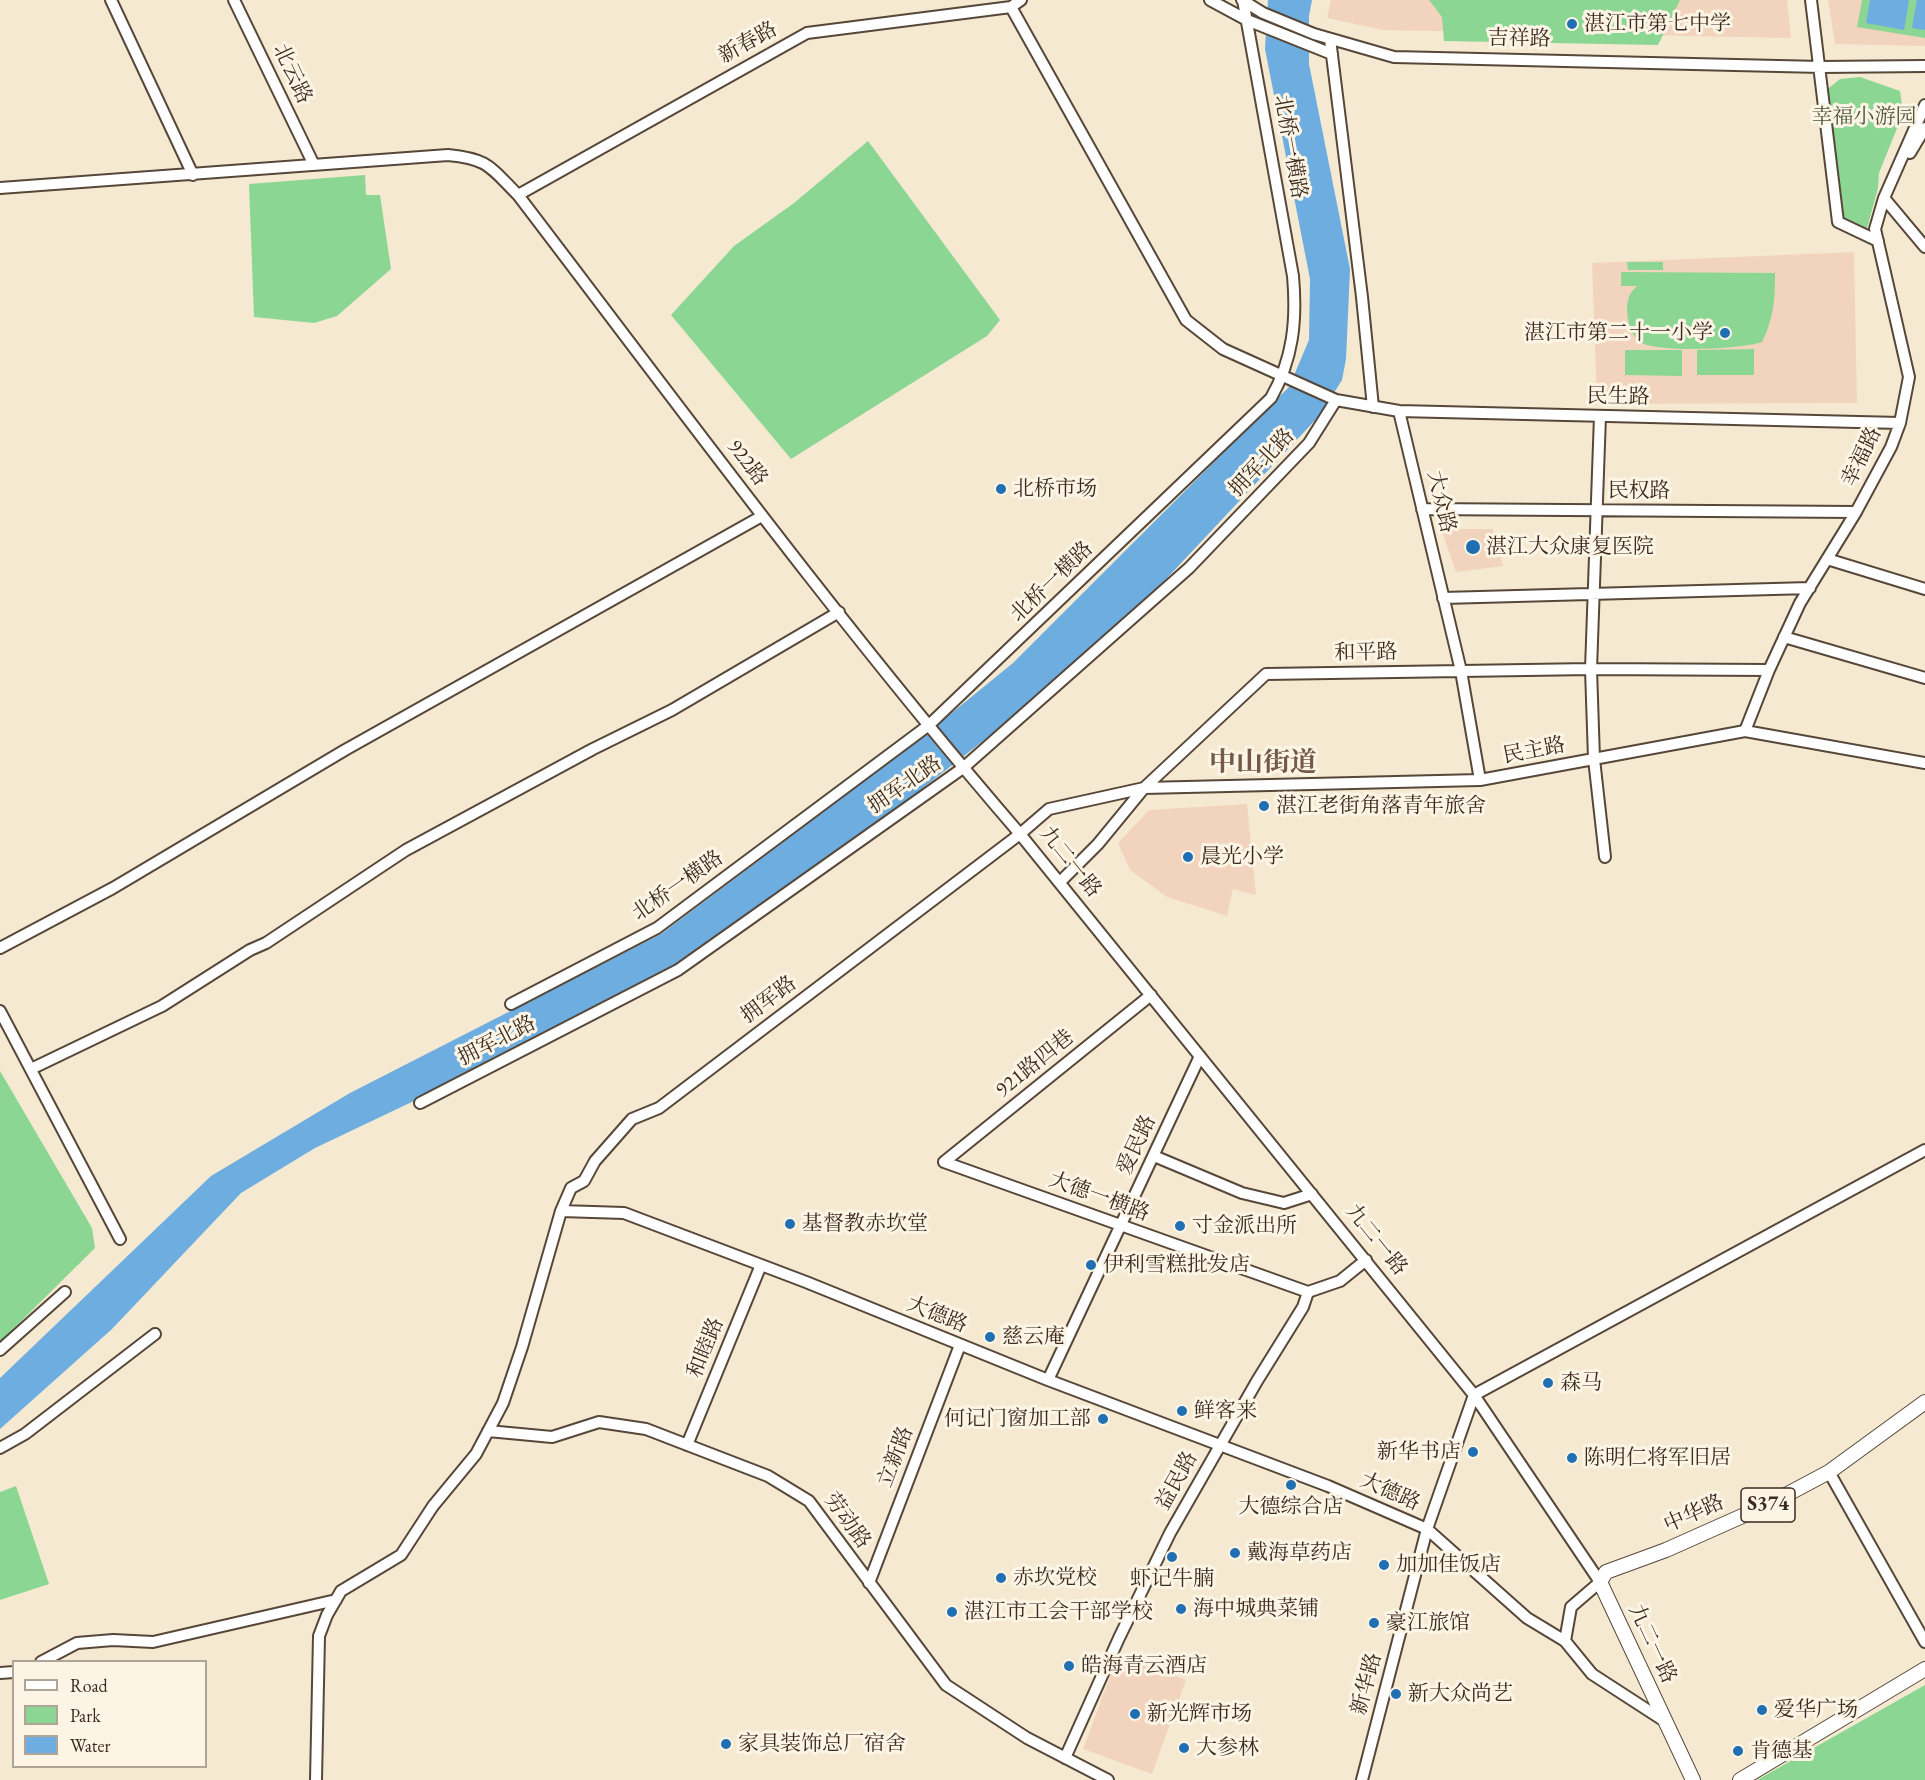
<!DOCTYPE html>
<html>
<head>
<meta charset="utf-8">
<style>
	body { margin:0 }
	#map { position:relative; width:1925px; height:1780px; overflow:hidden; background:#f5ead1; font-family:"EB Garamond",serif }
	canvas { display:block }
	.legend { position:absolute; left:12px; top:1660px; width:195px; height:108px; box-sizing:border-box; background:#fcf5e5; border:2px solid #afa495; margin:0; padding:8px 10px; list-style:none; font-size:18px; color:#3b2a1e }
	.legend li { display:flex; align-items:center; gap:12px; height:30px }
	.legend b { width:30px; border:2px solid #afa495 }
</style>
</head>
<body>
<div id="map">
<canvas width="1925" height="1780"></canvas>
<ul class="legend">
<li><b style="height:8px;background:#fff"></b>Road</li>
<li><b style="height:16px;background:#8bd692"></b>Park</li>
<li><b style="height:16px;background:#6dade0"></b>Water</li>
</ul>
</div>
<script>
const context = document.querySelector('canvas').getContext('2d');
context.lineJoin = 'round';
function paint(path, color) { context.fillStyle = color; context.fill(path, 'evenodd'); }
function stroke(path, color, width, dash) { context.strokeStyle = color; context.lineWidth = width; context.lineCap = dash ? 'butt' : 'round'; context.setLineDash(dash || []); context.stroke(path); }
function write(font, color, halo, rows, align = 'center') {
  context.font = font + ' "EB Garamond","Noto Serif SC",serif'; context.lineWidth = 6; context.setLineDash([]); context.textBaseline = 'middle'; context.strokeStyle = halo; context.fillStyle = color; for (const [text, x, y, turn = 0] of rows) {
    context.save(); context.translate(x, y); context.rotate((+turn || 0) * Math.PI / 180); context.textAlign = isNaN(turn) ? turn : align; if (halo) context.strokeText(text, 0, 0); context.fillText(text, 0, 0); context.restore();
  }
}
paint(new Path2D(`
	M1331,0H1787L1791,38L1383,30L1327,18Z
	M1828,0H1925V46L1835,44Z
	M1854,252L1857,403L1597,404L1592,263Z
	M1441,529H1493L1503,566L1456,572Z
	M1247,804L1256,895L1233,889L1227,916L1167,897L1130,870L1118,843L1149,810Z
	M1118,1655L1186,1680L1152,1774L1083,1749Z`), '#f2d4be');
paint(new Path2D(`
	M1429,0H1680L1658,45L1444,41L1442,17Z
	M1862,0H1925V38L1857,27Z
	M1860,77L1900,91L1902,105L1906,106L1879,173L1878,188L1866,232L1840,221L1825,91L1840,79Z
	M868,141L1000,320L987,336L791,459L671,315L734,246L794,203Z
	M365,175L366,195H380L391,269L337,316L314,323L254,317L249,184Z
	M1627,262H1663V270H1628Z
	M1621,272L1775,273C1775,299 1774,318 1762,342C1741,349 1662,353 1642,343C1629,337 1624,310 1629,297C1630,293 1634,289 1637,286H1621Z
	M1754,349V375H1697V350Z
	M1625,350H1682V376L1625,375Z
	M0,1071L92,1228L95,1248L0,1342Z
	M16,1486L49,1584L0,1600V1492Z
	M1925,1685V1780H1757Z`), '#8bd692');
paint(new Path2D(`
	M1268,0H1312L1309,16V64L1350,269L1346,359L1342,380L1320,415L1153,593L1029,705L877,824L684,962L416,1100L315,1148L241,1193L112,1329L0,1429V1378L211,1176L350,1093L661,934L911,746L1013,663L1289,387L1309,340L1310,279L1265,49Z
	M1870,0H1909L1904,30L1866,23Z
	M1917,0H1925V30L1912,28Z`), '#6dade0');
const minor = new Path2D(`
	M111,0L193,175
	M234,0L314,165
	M1210,0L1247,20L1332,54
	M1242,0L1263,13L1314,34L1394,57L1821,67L1925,66
	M1811,0L1838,222L1878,241
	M1011,7L1186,320L1223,349L1336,400L1399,411L1900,423
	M1330,39L1362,297L1373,407
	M1910,153L1925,128
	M0,188L448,155C489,159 490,167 518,195C682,410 843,629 1020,834L1474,1395L1600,1582L1571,1607L1565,1641L1592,1674L1666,1722
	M518,195L807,33L1011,7L1021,0
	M1884,198L1925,247
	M1399,411L1461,671L1480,780
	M1600,416L1591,669L1594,759L1605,857
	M1422,509L1856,512
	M1827,559L1925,589
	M1443,598L1810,588
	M1784,637L1925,678
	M1745,731L1769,670L1800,603L1856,512L1891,447L1900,423L1909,377L1875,229L1884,198L1925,105
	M1060,882L1098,844L1144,788L1480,780L1745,731L1925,763
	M0,948L113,888L345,750L762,516
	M511,1004L657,928L929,725L1271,398C1293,359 1297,321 1293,276L1243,0
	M0,1011L120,1239
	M31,1069L162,1006L250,950L266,943L406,850L593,749L672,710L839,612
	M420,1103L678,970L963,768L1189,568L1309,443L1336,400
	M1154,1156L1242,1193L1284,1203L1312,1194
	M944,1162L1308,1292
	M944,1162L1151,995
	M561,1211L624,1213L806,1282L1048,1380L1328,1486L1427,1529L1527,1618L1565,1641
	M0,1350L65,1292
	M1048,1380L1200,1056
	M488,1431L552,1437L599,1422L646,1429L768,1476L809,1501L946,1685L1027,1738L1108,1780
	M687,1445L761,1265
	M0,1448L25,1434L155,1334
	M1829,1472L1925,1642
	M869,1583L960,1345
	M41,1662L77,1643L113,1640L153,1642L336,1600
	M0,1673L14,1672
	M1065,1758L1119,1638L1170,1533L1257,1381L1303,1307L1308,1292L1340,1281L1366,1260
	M316,1780L319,1636L327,1615L341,1591L401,1555L433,1506L476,1454L503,1403L522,1347L561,1211L571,1188L584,1181L595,1161L632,1119L659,1108L1020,834L1049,809L1144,788L1266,674L1591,669L1769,670
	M1362,1780L1427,1529L1474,1395L1925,1150`);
const major = new Path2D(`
	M1693,1780L1600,1582L1606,1572L1666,1550L1767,1505L1829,1472L1925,1402
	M1740,1780L1925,1669`);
stroke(minor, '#574739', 14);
stroke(major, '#574739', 16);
stroke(minor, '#fff', 10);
stroke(major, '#fff', 14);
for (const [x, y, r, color] of [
	[1572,24,6,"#1f6fb2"],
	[1725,333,6,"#1f6fb2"],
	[1001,489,6,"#1f6fb2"],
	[1473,547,8,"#1f6fb2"],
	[1264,806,6,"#1f6fb2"],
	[1188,857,6,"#1f6fb2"],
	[790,1224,6,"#1f6fb2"],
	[1180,1226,6,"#1f6fb2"],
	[1091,1265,6,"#1f6fb2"],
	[990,1337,6,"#1f6fb2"],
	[1548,1383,6,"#1f6fb2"],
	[1182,1411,6,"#1f6fb2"],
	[1103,1419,6,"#1f6fb2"],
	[1473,1452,6,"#1f6fb2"],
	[1572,1458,6,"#1f6fb2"],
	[1291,1485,6,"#1f6fb2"],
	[1235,1553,6,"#1f6fb2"],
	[1172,1557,6,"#1f6fb2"],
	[1384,1565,6,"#1f6fb2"],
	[1001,1578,6,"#1f6fb2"],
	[1181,1609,6,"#1f6fb2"],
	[952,1612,6,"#1f6fb2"],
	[1374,1623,6,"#1f6fb2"],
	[1069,1666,6,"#1f6fb2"],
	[1396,1694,6,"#1f6fb2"],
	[1762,1710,6,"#1f6fb2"],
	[1135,1714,6,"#1f6fb2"],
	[726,1744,6,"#1f6fb2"],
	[1184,1748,6,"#1f6fb2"],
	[1738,1751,6,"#1f6fb2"]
]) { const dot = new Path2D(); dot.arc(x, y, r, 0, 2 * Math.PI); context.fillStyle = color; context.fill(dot); stroke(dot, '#fcf5e5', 2); }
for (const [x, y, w] of [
	[1768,1505,54]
]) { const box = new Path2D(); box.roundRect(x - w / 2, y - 17, w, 34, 4.5); context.fillStyle = '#fcf5e5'; context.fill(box); stroke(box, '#3b2a1e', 1.5); }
write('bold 20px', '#3b2a1e', null, [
	["S374",1768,1505]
]);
write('21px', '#3b2a1e', '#fcf5e5', [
	["湛江市第七中学",1584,24],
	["湛江市第二十一小学",1713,333,"right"],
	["北桥市场",1013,489],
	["湛江大众康复医院",1486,547],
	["湛江老街角落青年旅舍",1276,806],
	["晨光小学",1200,857],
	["基督教赤坎堂",802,1224],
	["寸金派出所",1192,1226],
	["伊利雪糕批发店",1103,1265],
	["慈云庵",1002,1337],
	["森马",1560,1383],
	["鲜客来",1194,1411],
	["何记门窗加工部",1091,1419,"right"],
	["新华书店",1461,1452,"right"],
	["陈明仁将军旧居",1584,1458],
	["大德综合店",1291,1507,"center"],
	["戴海草药店",1247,1553],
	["加加佳饭店",1396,1565],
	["赤坎党校",1013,1578],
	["虾记牛腩",1172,1579,"center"],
	["海中城典菜铺",1193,1609],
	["湛江市工会干部学校",964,1612],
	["豪江旅馆",1386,1623],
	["皓海青云酒店",1081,1666],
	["新大众尚艺",1408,1694],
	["爱华广场",1774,1710],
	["新光辉市场",1147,1714],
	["家具装饰总厂宿舍",738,1744],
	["大参林",1196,1748],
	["肯德基",1750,1751]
], 'left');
write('21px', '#3b2a1e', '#fcf5e5', [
	["吉祥路",1519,39,1],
	["新春路",748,43,-29],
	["北云路",292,74,65],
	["北桥一横路",1290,147,80],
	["民生路",1618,397,1],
	["幸福路",1862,457,-64],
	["922路",747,463,53],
	["拥军北路",1262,463,-47],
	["民权路",1639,491],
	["大众路",1441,502,77],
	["北桥一横路",1052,582,-44],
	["和平路",1366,653,-1],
	["民主路",1534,751,-11],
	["拥军北路",905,785,-35],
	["九二一路",1070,862,51],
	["北桥一横路",678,886,-35],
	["拥军路",769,1000,-37],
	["拥军北路",497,1041,-27],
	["921路四巷",1035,1064,-39],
	["爱民路",1137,1145,-65],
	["大德一横路",1099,1197,20],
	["九二一路",1376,1240,51],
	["大德路",937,1315,22],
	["和睦路",706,1348,-68],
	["立新路",896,1457,-69],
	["益民路",1177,1481,-61],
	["大德路",1390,1492,24],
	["中华路",1694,1514,-24],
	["劳动路",847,1521,54],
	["九二一路",1652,1644,65],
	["新华路",1367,1684,-75]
]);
write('21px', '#4f553b', '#fcf5e5', [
	["幸福小游园",1864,117]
]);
write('bold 27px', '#745946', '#fcf5e5', [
	["中山街道",1263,764]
]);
</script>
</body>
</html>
